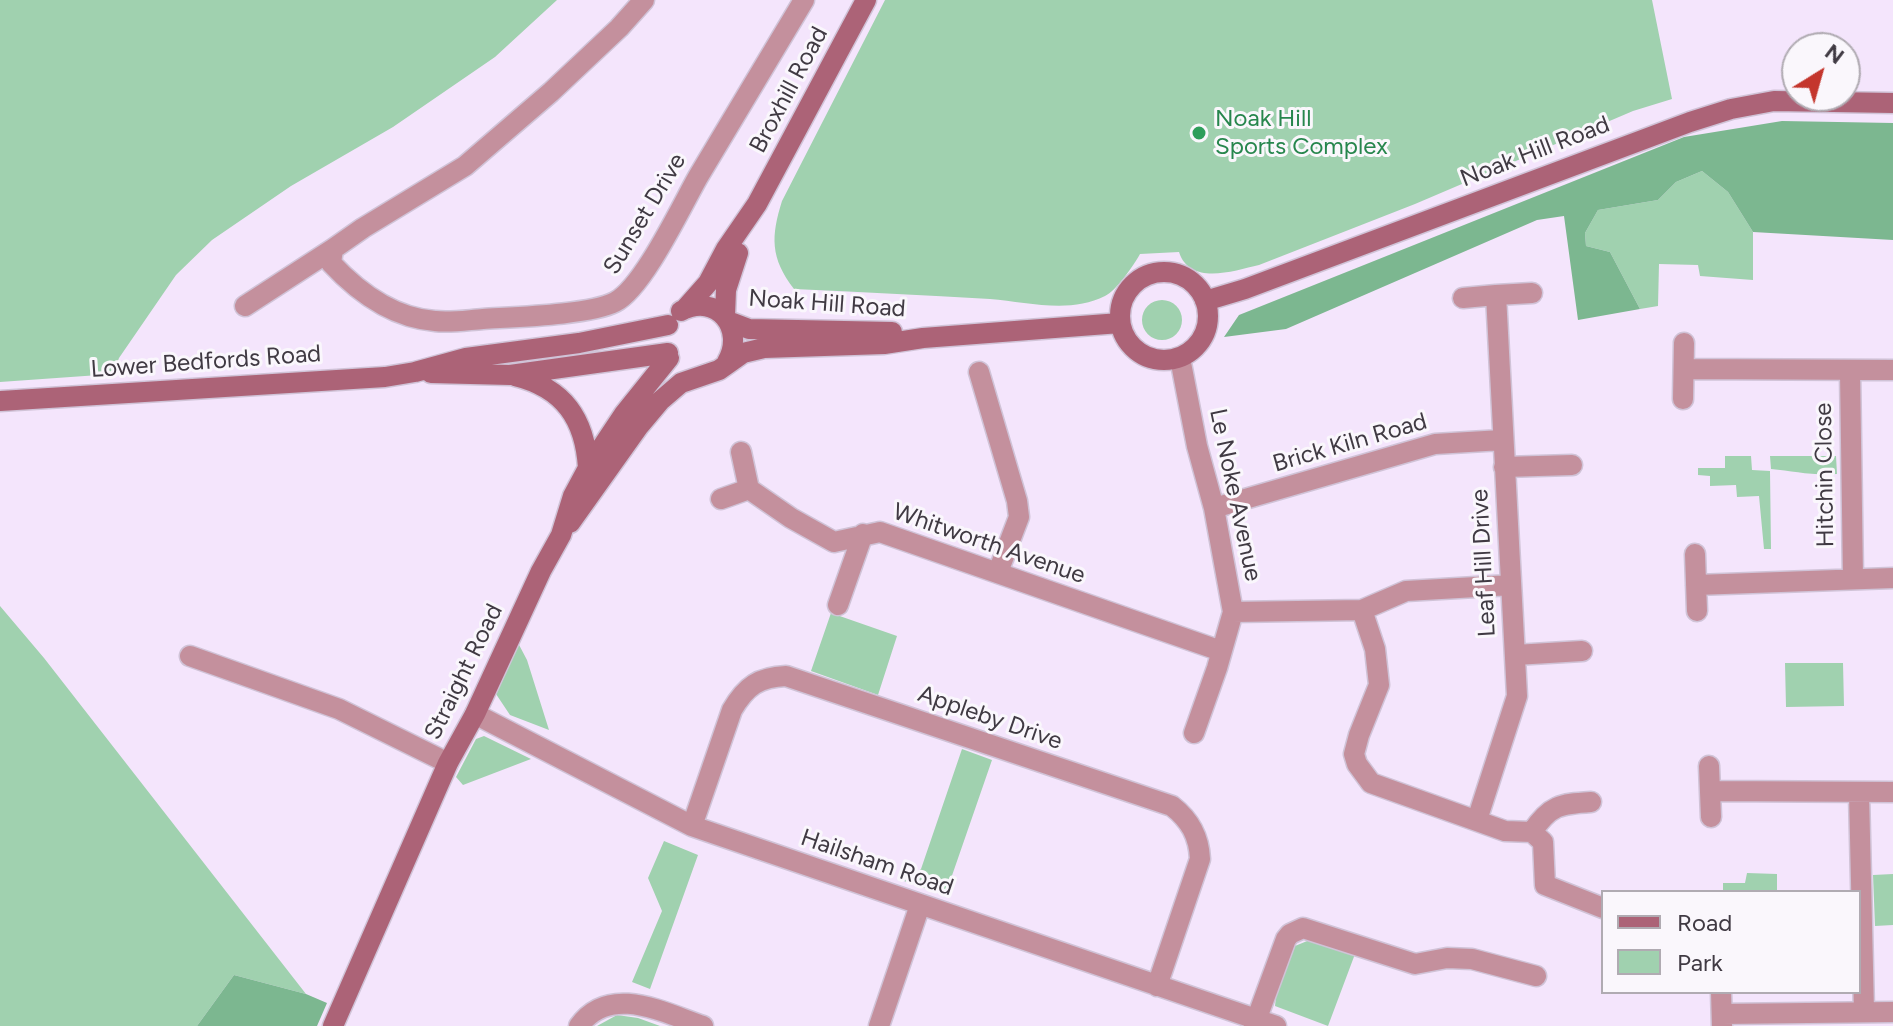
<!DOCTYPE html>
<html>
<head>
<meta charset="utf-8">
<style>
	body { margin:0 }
	#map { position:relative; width:1893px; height:1026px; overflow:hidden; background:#f4e5fc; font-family:Figtree,sans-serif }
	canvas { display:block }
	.legend { position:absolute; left:1601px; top:890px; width:260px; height:104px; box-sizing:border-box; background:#faf7fc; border:2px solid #b0abb2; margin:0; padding:10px 14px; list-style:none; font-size:24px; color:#403a43 }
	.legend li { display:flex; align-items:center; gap:16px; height:40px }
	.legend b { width:40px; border:2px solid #b0abb2 }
	.north { position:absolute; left:1781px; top:32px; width:80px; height:80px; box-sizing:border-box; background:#faf7fc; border:2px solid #b0abb2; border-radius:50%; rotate:37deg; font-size:22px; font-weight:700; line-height:32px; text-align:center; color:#403a43 }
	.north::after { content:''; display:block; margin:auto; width:28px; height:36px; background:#c4362d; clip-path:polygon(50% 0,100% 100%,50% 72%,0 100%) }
</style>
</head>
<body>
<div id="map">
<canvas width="1893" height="1026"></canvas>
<ul class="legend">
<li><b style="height:10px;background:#ac6377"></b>Road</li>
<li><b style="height:22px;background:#a0d1af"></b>Park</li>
</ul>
<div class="north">N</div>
</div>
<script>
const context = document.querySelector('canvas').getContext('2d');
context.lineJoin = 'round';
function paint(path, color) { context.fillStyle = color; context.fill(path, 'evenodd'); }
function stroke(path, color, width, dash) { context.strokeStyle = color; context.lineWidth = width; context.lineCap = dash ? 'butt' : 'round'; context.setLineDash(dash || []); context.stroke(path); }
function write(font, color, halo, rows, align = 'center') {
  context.font = font + ' Figtree,sans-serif'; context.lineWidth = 6; context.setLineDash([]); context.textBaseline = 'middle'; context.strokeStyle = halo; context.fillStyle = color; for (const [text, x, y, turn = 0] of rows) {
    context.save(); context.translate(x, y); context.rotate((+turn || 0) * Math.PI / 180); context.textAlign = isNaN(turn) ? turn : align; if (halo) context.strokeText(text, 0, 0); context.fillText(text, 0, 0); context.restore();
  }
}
paint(new Path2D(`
	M0,0H557L495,57L393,127L291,186L212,240L176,275L119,358L113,374L0,382Z
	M885,0H1652L1672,99L1633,111L1415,204L1259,265C1233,271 1190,286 1179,252L1140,254C1134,265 1116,291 1105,296C1070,314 1027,302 990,299C925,295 859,292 794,289C770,258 771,236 782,201Z
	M1702,171L1728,192L1753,232V280L1700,276L1698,265L1659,264L1658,306L1640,309L1610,252L1586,246L1585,233L1598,210L1658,200L1676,182Z
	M1142 320a20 20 0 1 1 40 0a20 20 0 1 1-40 0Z
	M1725,456H1751L1752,470L1770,471L1771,549H1764L1759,496L1737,497L1736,485L1710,486V476L1698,475V468H1725Z
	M1770,456H1836L1837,474C1813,476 1793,471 1771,469Z
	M0,606L44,658L306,994L234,975L197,1026H0Z
	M831,613L897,636L878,695L811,671Z
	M517,641L527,660L549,730L510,715L496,694Z
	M1785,663H1843L1844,706L1786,707Z
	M484,736L531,759L463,785L456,777L476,739Z
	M962,749L992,760L947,890H930L904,881L921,869Z
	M664,841L698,855L650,989L632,982L662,911L648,878Z
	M1747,873L1777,874V892H1723V883H1745Z
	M1893,874V925L1875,926L1873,875Z
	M1312,939L1355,954L1328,1026L1275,1006L1277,988L1295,946Z
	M617,1015L638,1018L660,1026H597Z`), '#a0d1af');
paint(new Path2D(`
	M1782,121L1893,123V240L1753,232L1728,192L1702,171L1676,182L1658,200L1598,210L1585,233L1586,246L1610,252L1640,309L1578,320L1564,216L1537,220L1286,329L1224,337L1239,315L1684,137Z
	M234,975L306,994L327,1003L317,1026H197Z`), '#7cb790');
const street = new Path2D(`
	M644,0L619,28L551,92L465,166L363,228L333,249L331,263C358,292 394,318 435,321C450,323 468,320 483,319C514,317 590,315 615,302C643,288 681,207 698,177C733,118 769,59 804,0
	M1496,295L1532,293
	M1463,298L1496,295L1517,696L1477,820
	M245,306L333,249
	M1180,358L1197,446L1214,508L1233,612L1217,668L1194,733
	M1684,369L1893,370
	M1850,371L1853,579
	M979,372L1017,501L1019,517L998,572
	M1683,399L1684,343
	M741,452L749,489L791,518L834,542L880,532L1221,651
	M1504,467L1572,465
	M721,499L749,489
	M1214,508L1435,444L1502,440
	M1695,554L1697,611
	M1696,585L1893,578
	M838,605L863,534
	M1362,610L1375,649L1379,685L1359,735L1354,754L1357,764L1371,783L1505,831L1532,832L1543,842L1545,885L1603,908
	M1233,612L1362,610L1406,591L1511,585
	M1515,655L1582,651
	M190,656L339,709L448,763
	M475,714L692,826L1276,1026
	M1709,766L1711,817
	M1711,791L1893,792
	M1859,793L1864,1012
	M692,826L732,710C746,686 759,677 786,676L1172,806C1190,820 1199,836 1200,859L1157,986
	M1532,832C1550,805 1560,804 1591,802
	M1721,992L1722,1026
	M1722,1014L1893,1012
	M579,1026C610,983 664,1013 703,1026
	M879,1026L920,905
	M1254,1026L1286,939L1290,934L1303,928L1415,964L1447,958L1472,959L1536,976`);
const secondary = new Path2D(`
	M1120 316a44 44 0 1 1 88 0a44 44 0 1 1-88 0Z
	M1205,301L1245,289L1690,122L1731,109L1774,101L1893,103
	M685,309L708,283L726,249L757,204L866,0
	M681,311C717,292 746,329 727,362
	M725,316L726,290L738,253
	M728,321L749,329L892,332
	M431,373L510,375L668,353
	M515,376C564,388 585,419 588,468
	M0,401L385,377L415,372L466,358L579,343L668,325
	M570,523L639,426L660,401L681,383L719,370L743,353L764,348L884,344L923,338L1120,323
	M333,1026L448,763L475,714L541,571L561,535L573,496L588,468L624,414L669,358`);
stroke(street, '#d0c3d7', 23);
stroke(secondary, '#d0c3d7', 23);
stroke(street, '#c4909d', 20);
stroke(secondary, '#ac6377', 20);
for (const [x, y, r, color] of [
	[1199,133,8,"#2e9e5b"]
]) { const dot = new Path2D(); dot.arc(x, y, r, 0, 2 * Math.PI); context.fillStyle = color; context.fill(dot); stroke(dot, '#faf7fc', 3); }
write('24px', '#403a43', '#faf7fc', [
	["Broxhill Road",789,90,-62],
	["Noak Hill Road",1535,152,-21],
	["Sunset Drive",645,214,-59],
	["Noak Hill Road",827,304,4],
	["Lower Bedfords Road",206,362,-4],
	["Brick Kiln Road",1350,443,-16],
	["Hitchin Close",1825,475,-91],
	["Le Noke Avenue",1235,495,78],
	["Whitworth Avenue",989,544,19],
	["Leaf Hill Drive",1484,563,-93],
	["Straight Road",464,672,-64],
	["Appleby Drive",990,718,19],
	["Hailsham Road",877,863,19]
]);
write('24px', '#27864d', '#faf7fc', [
	["Noak Hill",1215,119],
	["Sports Complex",1215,147]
], 'left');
</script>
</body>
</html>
